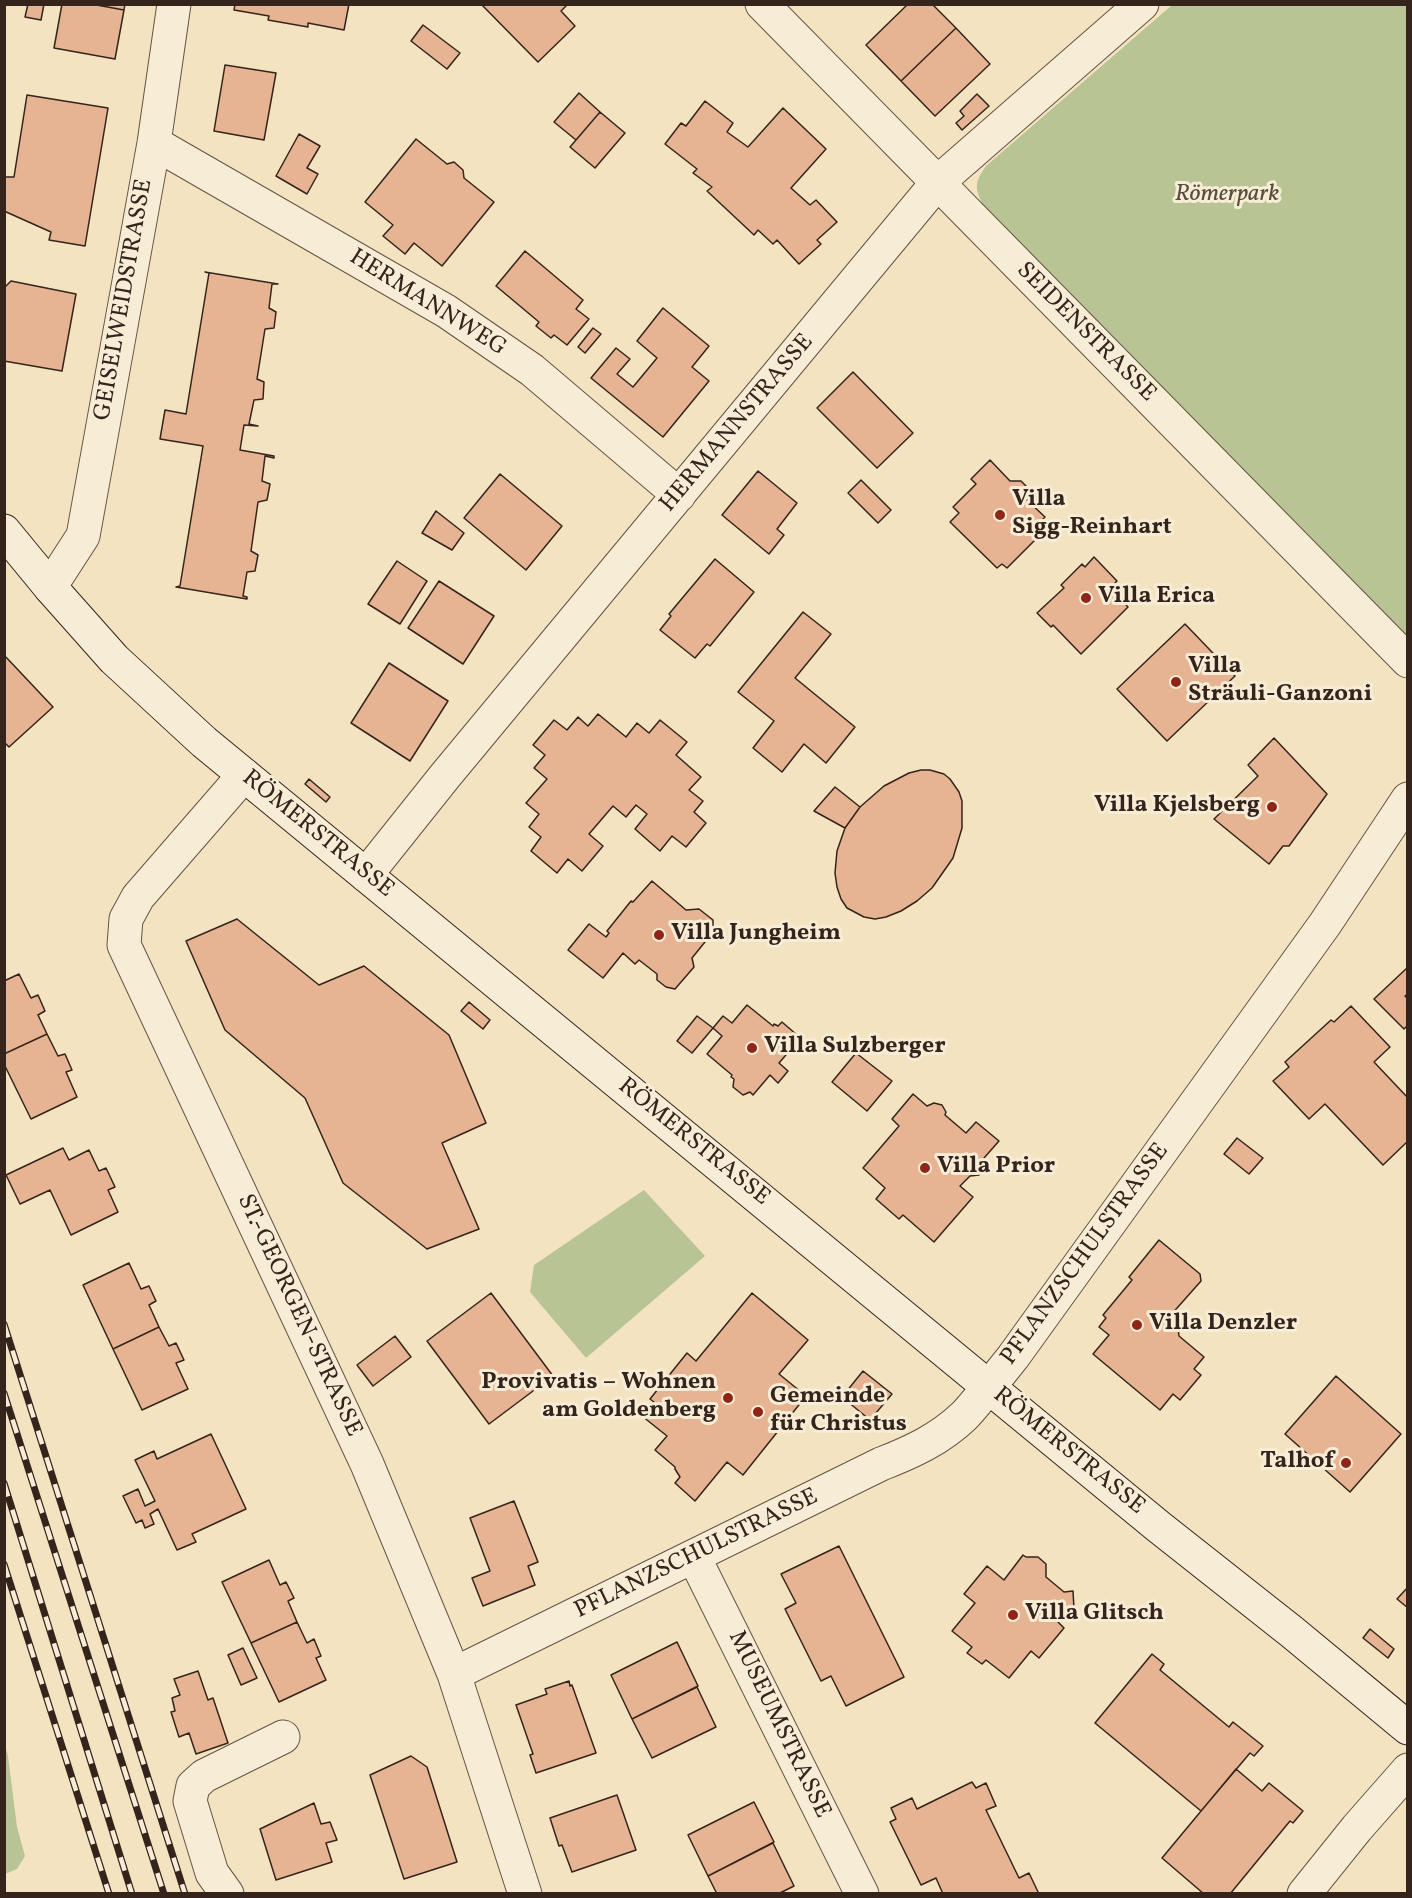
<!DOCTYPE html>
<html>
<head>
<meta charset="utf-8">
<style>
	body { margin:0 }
	#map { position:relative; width:1412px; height:1898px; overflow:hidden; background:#f3e3c0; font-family:Vollkorn,serif }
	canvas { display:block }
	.frame { position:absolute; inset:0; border:6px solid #35241c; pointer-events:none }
</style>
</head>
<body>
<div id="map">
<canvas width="1412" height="1898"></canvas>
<div class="frame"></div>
</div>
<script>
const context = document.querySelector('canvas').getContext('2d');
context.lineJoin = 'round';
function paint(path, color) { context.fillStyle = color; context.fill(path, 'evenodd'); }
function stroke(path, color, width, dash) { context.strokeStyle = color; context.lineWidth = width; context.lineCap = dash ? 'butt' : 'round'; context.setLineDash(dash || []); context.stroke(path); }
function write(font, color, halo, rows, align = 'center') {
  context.font = font + ' Vollkorn,serif'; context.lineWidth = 6; context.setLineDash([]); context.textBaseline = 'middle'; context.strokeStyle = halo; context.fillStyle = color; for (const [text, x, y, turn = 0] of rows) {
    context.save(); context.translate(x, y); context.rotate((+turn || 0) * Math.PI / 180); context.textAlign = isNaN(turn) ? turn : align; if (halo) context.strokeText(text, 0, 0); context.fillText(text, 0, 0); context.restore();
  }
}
paint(new Path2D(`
	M1172,5H1407V638L983,205C974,187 975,182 986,166Z
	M644,1190L705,1256L586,1358L530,1292L534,1265Z
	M5,1745L8,1756L17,1827L25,1856L17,1869L5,1874Z`), '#b9c494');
const building = new Path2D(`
	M28,4H44L41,20L25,17Z
	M62,4H91L124,10L115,59L54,48Z
	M91,4H125L124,10Z
	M235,4H349L344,30L308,23V27L268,20L269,16L234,10Z
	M481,4H568L561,11L575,26L538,62Z
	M908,4H932L956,28L901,81L866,45Z
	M423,25L460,53L447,69L411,41Z
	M956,28L990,64L935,116L901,81Z
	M225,65L276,73L264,140L214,131Z
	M579,93L600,112L576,140L554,122Z
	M977,94L989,106L962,130L956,123L964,116L960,111Z
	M27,95L108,108L85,246L49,240L51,232L4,211V177H14Z
	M705,101L733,123L727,132L748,147L783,108L826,149L791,188L810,205L816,200L837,222L817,240L821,244L799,264L777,240L773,244L758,230L754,235L707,191L712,187L693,173L697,169L665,144L681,123L686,126Z
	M600,112L625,133L595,168L570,147Z
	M299,134L320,146L307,168L318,174L307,194L276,176Z
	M416,139L447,164L454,162L463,170L464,178L494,202L442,266L414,243L405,254L383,236L393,225L365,202Z
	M525,251L583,300L576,309L589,319L567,345L554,335L551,338L536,326L539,322L496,286Z
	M205,272L278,284H272L269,308L276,312L274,328L265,329L257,379L264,382L263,399L254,400L249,424L258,426L244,425L240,450L274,456V458L265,456L262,481L270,484L267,500L258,502L251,551L258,555L255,571L247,572L243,596L247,597V599L176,587L180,586L203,446L160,439L165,410L186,414L209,273Z
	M11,281L76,294L62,371L4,361V288Z
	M663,308L709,346L692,367L709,381L663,437L591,378L616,348L630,359L617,374L633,387L657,358L637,341Z
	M593,328L601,334L585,353L578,347Z
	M853,372L913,433L877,468L817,408Z
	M990,460L1010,481H1021L1028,488L1027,500L1045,517L1034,528L1040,535L1007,568L1002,564L997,568L950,522L959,513L953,507L976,484L971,479Z
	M758,471L797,503L777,529L784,535L769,554L722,515Z
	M500,474L562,526L526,570L464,518Z
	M861,480L891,510L878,523L848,493Z
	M436,511L464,533L452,550L422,533Z
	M1094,557L1117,581L1110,588L1128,607L1081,654L1053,625L1051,627L1037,613L1064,588L1061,585L1082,564L1085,567Z
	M715,559L754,592L710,646L707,644L695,658L660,630L671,616L669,614Z
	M397,561L427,581L400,624L368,604Z
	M439,581L494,616L463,664L408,628Z
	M803,612L831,634L795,678L855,727L826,763L804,744L782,772L753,748L774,721L738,692Z
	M1185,624L1235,676L1167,741L1117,689Z
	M4,655L53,707L9,747L4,742Z
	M389,663L448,701L410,761L351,723Z
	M598,714L626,737L637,723L649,733L660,720L687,742L676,755L701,777L689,790L703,801L694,812L706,823L686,847L672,836L660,851L635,829L647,814L636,805L626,817L613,806L589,834L603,846L582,871L568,859L557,873L531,851L541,837L529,827L539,814L526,803L547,779L534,768L545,755L533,745L554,720L567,730L578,717L588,726Z
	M1274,738L1327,794L1289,846H1283L1269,864L1214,819L1258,776L1248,765Z
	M921,770H930L944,774L950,779L959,792L962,801V828L953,858L932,888L917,901L901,911L886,917L875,919L864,917L847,908L841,899L837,887L835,873L837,851L845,828L860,807L884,786L909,773Z
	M309,779L330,797L326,802L305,784Z
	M835,787L860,807L845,828L814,811Z
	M652,881L686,910L699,909L713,920V932L692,958L694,967L675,989L666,987L657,980V974L639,960L635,964L623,953L603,978L568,950L589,924L606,937L609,933L607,931L631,901L633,902Z
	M237,919L319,985L364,966L449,1035L486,1123L442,1143L479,1229L427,1249L343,1183L305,1098L225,1030L186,941Z
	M1408,967V994L1405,996L1408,999V1025L1404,1029L1374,999Z
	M19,974L31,998L38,995L45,1011L38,1015L47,1034L4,1054V981Z
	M469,1002L490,1020L483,1029L461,1011Z
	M747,1005L773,1026L774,1024L778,1026L782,1022L797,1035L793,1039L797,1042L779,1063L788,1071L778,1083L770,1075L753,1095L750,1092L743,1095L733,1087L734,1079L731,1077L732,1075L707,1054L722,1036L713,1028L723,1016L732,1023Z
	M1351,1006L1390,1047L1374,1062L1408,1098V1141L1383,1165L1325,1104L1309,1119L1273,1081L1289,1067L1285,1062L1331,1020L1334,1022Z
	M697,1016L713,1028L692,1053L677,1041Z
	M47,1034L58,1056L65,1054L72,1070L66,1072L77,1097L31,1119L4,1064V1054Z
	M856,1053L892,1081L867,1111L832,1082Z
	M913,1094L927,1106L934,1103L942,1105L946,1112L945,1115L966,1133L976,1122L999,1141L984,1158L986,1167L979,1175L970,1176L960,1186L973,1197L934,1242L903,1215L899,1219L876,1199L885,1188L863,1168L899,1126L892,1119Z
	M1237,1138L1263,1158L1249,1174L1224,1154Z
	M63,1148L69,1160L89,1150L99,1171L106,1168L115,1187L108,1190L118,1212L71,1235L50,1190L20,1204L6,1175Z
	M1159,1240L1200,1274L1201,1281L1170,1316L1171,1323L1178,1328L1179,1336L1204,1357L1194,1369L1201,1375L1180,1400L1173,1394L1160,1410L1093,1354L1109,1335L1099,1327L1106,1318L1103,1315L1132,1280L1129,1277Z
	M129,1263L141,1289L149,1286L156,1301L149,1305L159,1327L113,1349L83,1285Z
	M491,1293L553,1376L489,1424L427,1341Z
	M752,1293L808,1340L779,1374L806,1396L743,1475L727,1462L695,1501L675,1483L680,1477L675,1469V1467L655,1450L667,1436L642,1416L654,1402L650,1399L687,1353L696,1361Z
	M159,1327L169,1346L176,1343L184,1360L176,1363L188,1389L142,1410L113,1349Z
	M395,1336L411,1357L373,1386L357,1365Z
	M863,1371L892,1394L870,1420L842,1397Z
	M1336,1376L1401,1434L1350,1492L1285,1434Z
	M211,1434L246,1509L192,1534L196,1542L177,1550L158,1509L150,1514L154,1524L145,1528L142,1520L136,1523L123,1496L138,1489L145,1506L155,1501L135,1460L154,1451L157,1459Z
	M514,1501L538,1562L528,1566L535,1585L483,1606L472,1578L490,1571L470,1518Z
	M839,1546L904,1677L846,1706L831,1676L821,1681L785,1609L796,1603L781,1574Z
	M1023,1555L1026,1557H1038L1046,1564V1577L1064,1592L1073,1591L1074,1609H1067L1057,1621L1064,1628L1039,1658L1031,1651L1009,1678L986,1660L982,1664L967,1653L972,1647L952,1631L975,1603L964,1594L987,1566L1004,1580Z
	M269,1560L280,1585L286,1582L294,1598L288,1601L297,1622L251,1643L222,1582Z
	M1408,1587V1608L1397,1599Z
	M297,1622L307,1643L314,1639L321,1656L316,1658L326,1680L279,1702L251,1643Z
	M1370,1629L1394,1649L1388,1658L1363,1638Z
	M677,1642L698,1686L632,1719L611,1675Z
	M243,1648L257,1678L241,1685L228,1655Z
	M1152,1654L1164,1664L1160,1670L1229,1727L1233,1722L1263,1746L1254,1756L1250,1753L1201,1811L1095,1723Z
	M198,1671L208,1700L213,1698L228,1743L196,1754L189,1733L179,1737L171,1712L175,1711L172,1698L180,1695L174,1679Z
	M569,1681L570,1686L572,1685L596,1753L536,1773L530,1755L533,1754L516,1705L547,1694L545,1689Z
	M697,1687L716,1727L652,1758L632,1719Z
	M411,1756L427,1767L457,1862L404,1879L370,1775Z
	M1236,1769L1262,1791L1269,1783L1303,1811L1293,1823L1290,1821L1230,1894H1204L1162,1858Z
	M972,1782L976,1788L986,1783L996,1806L986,1810L1019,1878L1029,1873L1039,1894H943L936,1878L921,1885L890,1822L896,1819L891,1808L912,1798L917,1809Z
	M617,1795L636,1850L572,1872L562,1845L559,1846L550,1818Z
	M754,1802L774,1842L708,1876L688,1835Z
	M314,1803L321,1824L330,1822L337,1840L326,1843L332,1862L276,1880L260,1829Z
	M773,1843L794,1886L778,1894H717L708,1876Z`);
paint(building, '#e6b492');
stroke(building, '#35241c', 1.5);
const minor = new Path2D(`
	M762,4L1408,661
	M154,143L446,311L532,370L679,495
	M50,587L83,536L154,143L174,4
	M244,775L138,897L126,919L124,945L367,1464L454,1674L525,1894
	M366,875L445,776L937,183L1142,4
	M694,1557L862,1894
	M454,1674L881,1464C912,1452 940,1439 964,1416C973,1407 980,1397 989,1387
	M227,1894L212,1873L190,1801L193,1786L204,1776L283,1737
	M1304,1894L1357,1828L1408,1770`);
const tertiary = new Path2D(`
	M989,1387L1013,1357L1325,924L1408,799`);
const secondary = new Path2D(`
	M4,531L50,587L114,659L204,742L1159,1527L1292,1632L1408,1728`);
stroke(minor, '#645445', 35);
stroke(tertiary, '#645445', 35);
stroke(secondary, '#35241c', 35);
stroke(minor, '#f7edd6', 33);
stroke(tertiary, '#f7edd6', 33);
stroke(secondary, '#f7edd6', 33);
const rail = new Path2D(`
	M4,1324L185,1894
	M4,1393L164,1894
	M4,1483L132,1894
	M4,1564L109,1894`);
stroke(rail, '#35241c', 7);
stroke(rail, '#f7edd6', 4.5, [14]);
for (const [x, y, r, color] of [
	[1000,515,6,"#8f2418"],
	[1086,598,6,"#8f2418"],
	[1176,682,6,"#8f2418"],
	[1272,807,6,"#8f2418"],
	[659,935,6,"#8f2418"],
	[752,1048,6,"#8f2418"],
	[925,1168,6,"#8f2418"],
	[1137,1325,6,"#8f2418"],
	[728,1398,6,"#8f2418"],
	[758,1412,6,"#8f2418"],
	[1346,1463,6,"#8f2418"],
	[1013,1615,6,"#8f2418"]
]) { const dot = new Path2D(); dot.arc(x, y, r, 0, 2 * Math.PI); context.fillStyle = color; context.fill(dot); stroke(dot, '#f7edd6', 2); }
write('italic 24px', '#564c3a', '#f7edd6', [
	["Römerpark",1227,196]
]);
write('24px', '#35241c', '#f7edd6', [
	["GEISELWEIDSTRASSE",125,300,-80],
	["HERMANNWEG",427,304,32],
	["SEIDENSTRASSE",1085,333,45],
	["HERMANNSTRASSE",738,424,-50],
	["RÖMERSTRASSE",317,835,39],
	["RÖMERSTRASSE",693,1143,39],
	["PFLANZSCHULSTRASSE",1086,1255,-54],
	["ST.-GEORGEN-STRASSE",298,1316,65],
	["RÖMERSTRASSE",1068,1452,39],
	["PFLANZSCHULSTRASSE",697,1555,-26],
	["MUSEUMSTRASSE",778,1725,64]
]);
write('bold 24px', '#35241c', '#f7edd6', [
	["Villa",1012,501],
	["Sigg-Reinhart",1012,529],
	["Villa Erica",1098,598],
	["Villa",1188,668],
	["Sträuli-Ganzoni",1188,696],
	["Villa Kjelsberg",1260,807,"right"],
	["Villa Jungheim",671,935],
	["Villa Sulzberger",764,1048],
	["Villa Prior",937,1168],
	["Villa Denzler",1149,1325],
	["Provivatis – Wohnen",716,1384,"right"],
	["am Goldenberg",716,1412,"right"],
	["Gemeinde",770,1398],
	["für Christus",770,1426],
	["Talhof",1334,1463,"right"],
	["Villa Glitsch",1025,1615]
], 'left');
</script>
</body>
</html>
